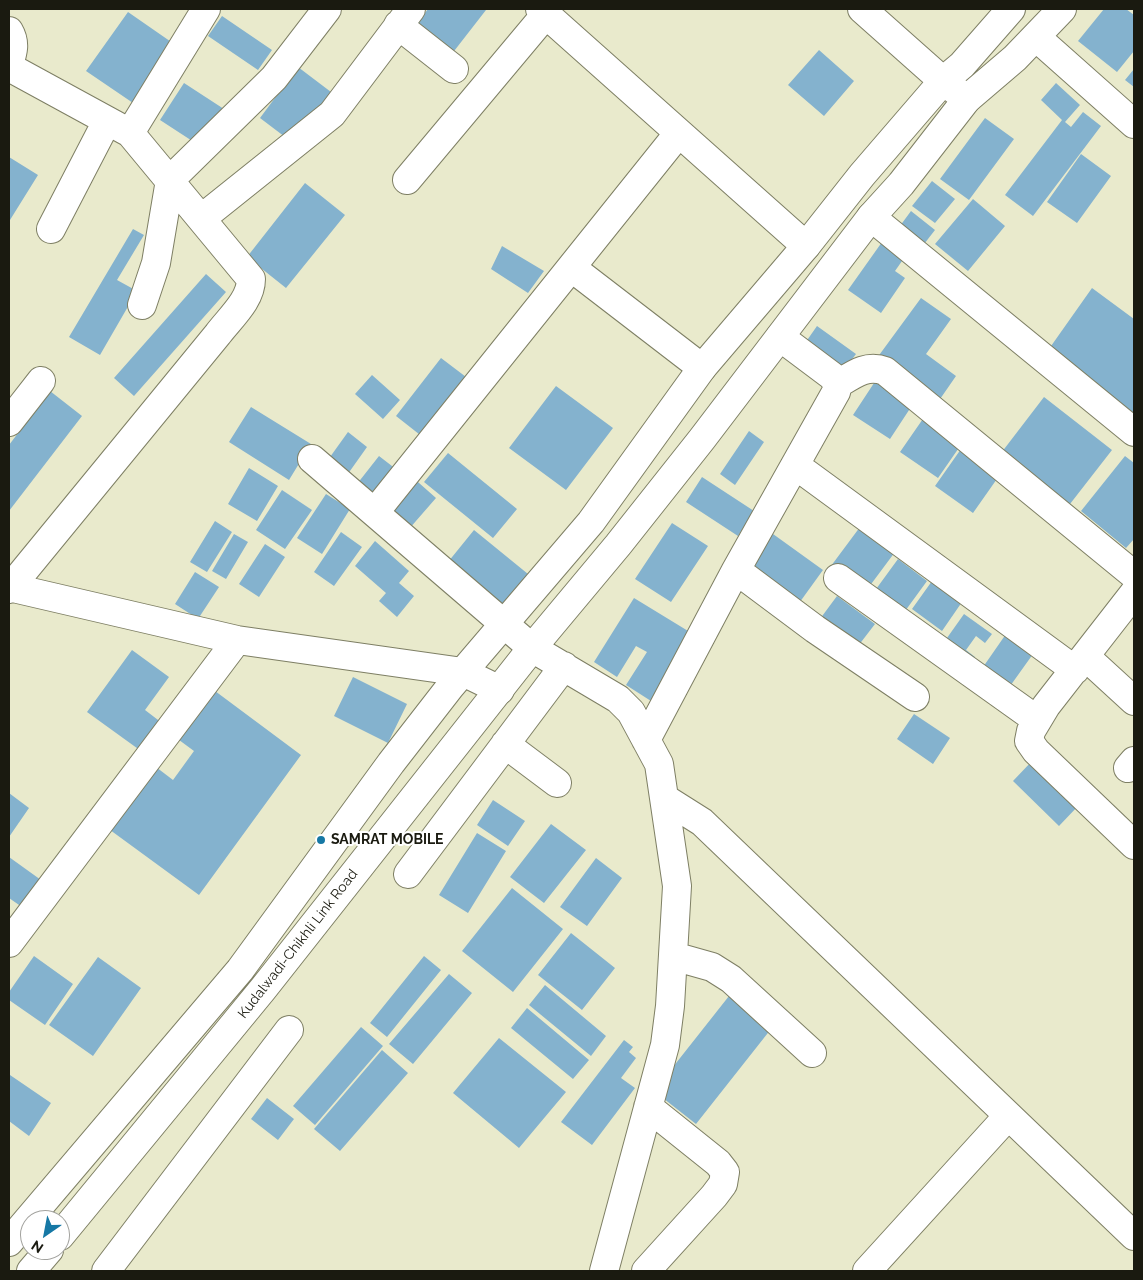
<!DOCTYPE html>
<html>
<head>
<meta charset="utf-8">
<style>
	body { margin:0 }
	#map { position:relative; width:1143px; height:1280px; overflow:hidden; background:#e9eacc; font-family:Raleway,sans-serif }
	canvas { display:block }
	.frame { position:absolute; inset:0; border:10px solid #1a1a10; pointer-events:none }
	.north { position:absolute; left:20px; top:1210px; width:50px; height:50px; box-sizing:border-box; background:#fff; border:1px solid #a3a39f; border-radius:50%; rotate:213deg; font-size:14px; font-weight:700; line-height:20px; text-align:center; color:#1a1a10 }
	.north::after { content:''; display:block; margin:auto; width:18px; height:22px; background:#1678a5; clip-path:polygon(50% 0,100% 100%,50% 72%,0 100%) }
</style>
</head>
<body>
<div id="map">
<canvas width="1143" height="1280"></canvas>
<div class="frame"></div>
<div class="north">N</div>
</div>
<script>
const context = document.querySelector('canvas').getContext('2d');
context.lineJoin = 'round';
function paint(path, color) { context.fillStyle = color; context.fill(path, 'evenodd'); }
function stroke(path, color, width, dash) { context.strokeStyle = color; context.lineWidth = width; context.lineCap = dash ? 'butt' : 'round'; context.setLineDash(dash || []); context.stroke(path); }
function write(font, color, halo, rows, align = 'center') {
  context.font = font + ' Raleway,sans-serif'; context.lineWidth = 4; context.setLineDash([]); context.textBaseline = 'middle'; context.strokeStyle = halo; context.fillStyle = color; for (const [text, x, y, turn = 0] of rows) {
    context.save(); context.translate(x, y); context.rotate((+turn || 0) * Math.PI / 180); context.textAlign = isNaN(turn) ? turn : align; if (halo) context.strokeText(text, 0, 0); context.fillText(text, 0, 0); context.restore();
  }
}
paint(new Path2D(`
	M428,9H484L486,10L451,55L414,27Z
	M1104,9H1126L1134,15V51L1117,72L1078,41Z
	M128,12L177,46L136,105L86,71Z
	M222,16L272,50L258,70L208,36Z
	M819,50L854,81L824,116L788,85Z
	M298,67L331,92L293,143L260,118Z
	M1134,69V87L1125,80Z
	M184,83L227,111L203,148L160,120Z
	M1056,83L1080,105L1065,122L1071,127L1083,112L1101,126L1033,216L1005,195L1062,120L1041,100Z
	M985,118L1014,139L969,200L940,179Z
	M1081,154L1111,176L1077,223L1047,202Z
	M9,157L38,175L10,220L9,219Z
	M932,181L955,199L935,223L912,206Z
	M305,183L345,215L286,288L247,257Z
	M973,199L1005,226L968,271L935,244Z
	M911,211L935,230L921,248L897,230Z
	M133,229L144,235L117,280L137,291L100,355L69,337Z
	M887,235L909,251L895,271L905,278L881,313L848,290Z
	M502,246L544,271L528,293L491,269Z
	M206,274L226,292L134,396L114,378Z
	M1092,288L1134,319V417L1044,356Z
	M921,298L951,319L926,354L956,376L938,402L877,358Z
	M817,326L856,354L841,374L803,346Z
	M441,358L470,380L424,438L396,416Z
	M372,375L400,400L383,419L355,394Z
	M876,380L913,404L890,439L853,415Z
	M556,386L613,428L566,490L509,448Z
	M50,391L82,416L9,511V445Z
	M1044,397L1112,450L1063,513L995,461Z
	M251,407L311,444L289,480L229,442Z
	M927,413L965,439L938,478L900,452Z
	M749,431L764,442L735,485L720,474Z
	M348,432L367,447L345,478L325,464Z
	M961,449L999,476L973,513L935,486Z
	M448,453L517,509L493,538L424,482Z
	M379,456L401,473L380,502L357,484Z
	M1125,456L1134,463V539L1126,548L1081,511Z
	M249,468L278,486L257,521L228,504Z
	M410,475L436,498L409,529L383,506Z
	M702,477L754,511L738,536L686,502Z
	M282,490L312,510L285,549L256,530Z
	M326,494L350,509L322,554L297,538Z
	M215,521L232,532L207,572L190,562Z
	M672,523L708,546L671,602L635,579Z
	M860,527L895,552L863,595L828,570Z
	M474,530L528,574L497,611L444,567Z
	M341,532L362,547L334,586L314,572Z
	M234,534L248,542L226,579L212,571Z
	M773,534L823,570L797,606L747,570Z
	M375,541L409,571L399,583L414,596L397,617L379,601L386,593L355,566Z
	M265,544L285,557L259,597L239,584Z
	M898,559L927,581L900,618L871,596Z
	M195,572L219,587L198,619L175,604Z
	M932,581L962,602L942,631L912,609Z
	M837,596L875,624L855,650L817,623Z
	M634,598L693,634L651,701L626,685L647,652L636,646L617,677L594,662Z
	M964,614L992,634L985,643L976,636L966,650L975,657L970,664L942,645Z
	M1006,634L1033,654L1008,689L981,670Z
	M132,650L169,677L145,710L162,723L141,751L87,712Z
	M353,677L407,704L388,743L334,716Z
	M211,688L301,755L199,895L106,827L152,764L173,780L194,751L175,737Z
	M914,714L950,738L933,764L897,739Z
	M1033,760L1079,805L1059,826L1013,781Z
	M9,793L29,808L9,837Z
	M493,800L525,821L508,846L477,825Z
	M551,824L586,850L544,903L510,877Z
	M477,833L506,851L468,913L439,895Z
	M9,857L41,880L22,907L9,898Z
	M596,858L622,878L587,926L560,907Z
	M512,888L563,929L513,992L462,951Z
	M571,933L615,968L582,1010L538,975Z
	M34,956L73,984L45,1025L9,1000V992Z
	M424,956L441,970L387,1037L370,1023Z
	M98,957L141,988L93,1056L49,1025Z
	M449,974L472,993L413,1064L389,1044Z
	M545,985L606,1036L591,1056L529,1005Z
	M729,996L771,1029L696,1124L654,1091Z
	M527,1008L589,1060L573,1079L511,1028Z
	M361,1027L383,1046L315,1125L293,1106Z
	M499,1038L566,1092L519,1148L453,1093Z
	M624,1040L633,1047L629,1052L636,1058L621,1078L635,1088L592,1145L561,1122Z
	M382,1050L408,1073L340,1151L314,1129Z
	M10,1075L51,1103L29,1136L9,1121Z
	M267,1098L294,1119L278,1140L251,1119Z`), '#84b2ce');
const minor = new Path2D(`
	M540,9L806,246
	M862,9L943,81L967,99
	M398,25L454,69
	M9,31C16,43 13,52 9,65
	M1036,37L1134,124
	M9,67L130,133L251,279C251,300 231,317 218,334L9,589
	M130,133L206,9
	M407,180L546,14
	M871,217L1134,432
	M202,218L332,114L411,9
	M51,229L107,121
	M572,268L702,368
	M142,305L156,263L170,180L274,78L327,9
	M838,384C854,374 867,364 885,371L1134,575
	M9,422L41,381
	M312,459L532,648L618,699L631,712L659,764L677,886L670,1006L665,1045L604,1271
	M795,465L1075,670
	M375,512L678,134
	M736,570L815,629L915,697
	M838,578L1037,720
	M9,587L237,640L463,672L500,690
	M1134,593L1046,706L1031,731L1029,741L1036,751L1134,845
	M1086,657L1134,701
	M646,740L736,570L836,392L838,384L832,376L780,337
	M505,744L557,783
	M1128,768L1134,761
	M664,798L702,822L1134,1236
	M408,874L564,666
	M9,943L237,640
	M673,956L712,967L731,979L812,1053
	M106,1271L289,1030
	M646,1271L714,1196L723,1184L725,1172L718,1163L648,1107
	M867,1271L1008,1116`);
const major = new Path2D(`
	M60,1236L263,989L532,648L618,545L702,439L871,217L901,184L967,99L1015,58L1062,9
	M9,1242L240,970L391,763L450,687L591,522L702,368L806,246L862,175L943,81L962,65L1011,9
	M31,1271L49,1250`);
stroke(minor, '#7e7f64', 30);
stroke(major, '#7e7f64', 30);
stroke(minor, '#fff', 28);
stroke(major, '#fff', 28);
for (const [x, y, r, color] of [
	[321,840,5,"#1678a5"]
]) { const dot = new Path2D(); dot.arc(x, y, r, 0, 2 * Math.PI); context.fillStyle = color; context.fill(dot); stroke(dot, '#fff', 2); }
write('bold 14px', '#1a1a10', '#fff', [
	["SAMRAT MOBILE",331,840]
], 'left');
write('14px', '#1a1a10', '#fff', [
	["Kudalwadi-Chikhli Link Road",298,944,-52]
]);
</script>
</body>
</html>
